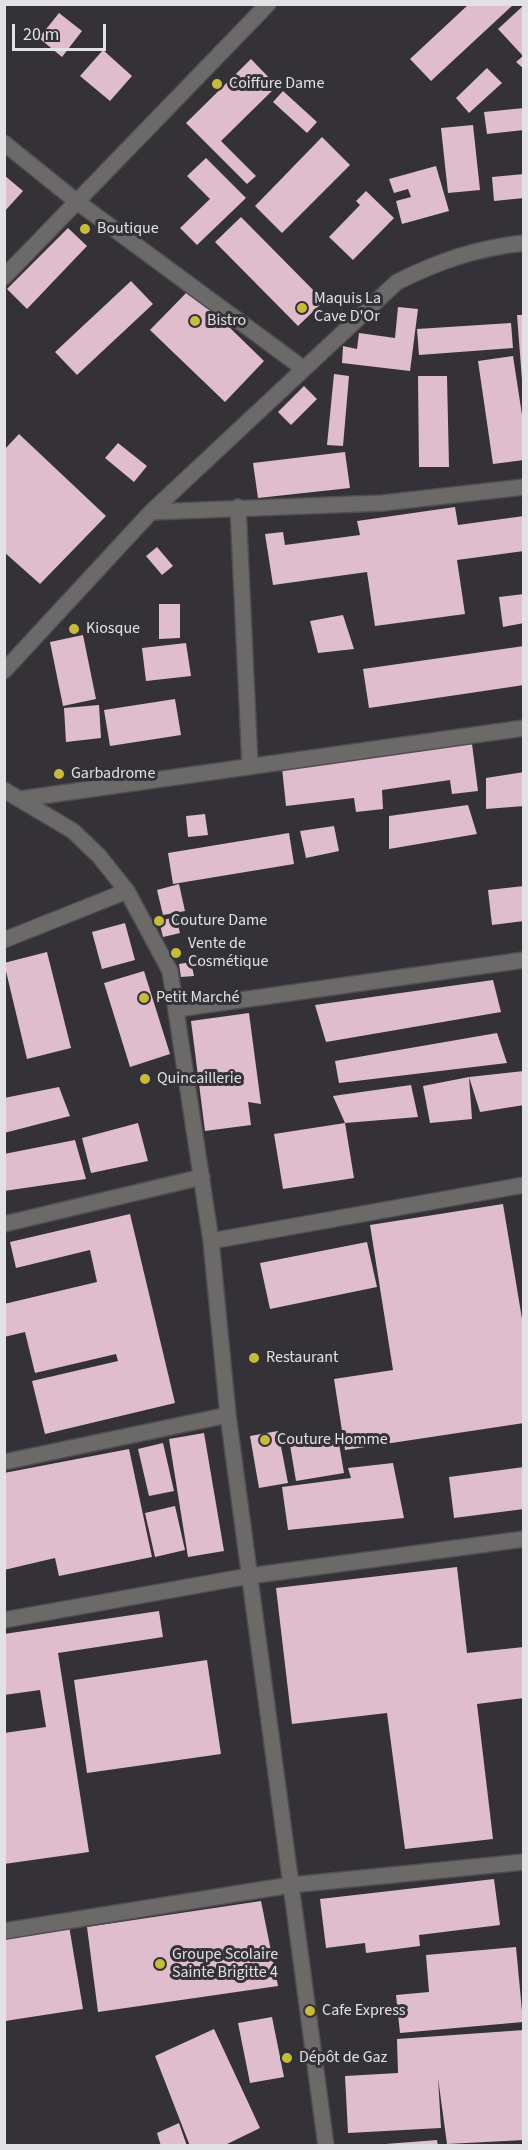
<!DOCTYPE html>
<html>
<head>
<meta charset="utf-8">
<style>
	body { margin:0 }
	#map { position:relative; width:528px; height:2150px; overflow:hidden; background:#343236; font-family:"Source Sans 3",sans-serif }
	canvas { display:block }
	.frame { position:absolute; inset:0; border:6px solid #e2e1e4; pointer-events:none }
	.scale { position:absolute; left:12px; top:24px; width:94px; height:27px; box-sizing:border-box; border:3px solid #e2e1e4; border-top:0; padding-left:8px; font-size:18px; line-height:21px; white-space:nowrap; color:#e2e1e4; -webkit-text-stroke:4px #343236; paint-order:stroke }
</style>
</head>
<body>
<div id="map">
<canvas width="528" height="2150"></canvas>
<div class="frame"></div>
<div class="scale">20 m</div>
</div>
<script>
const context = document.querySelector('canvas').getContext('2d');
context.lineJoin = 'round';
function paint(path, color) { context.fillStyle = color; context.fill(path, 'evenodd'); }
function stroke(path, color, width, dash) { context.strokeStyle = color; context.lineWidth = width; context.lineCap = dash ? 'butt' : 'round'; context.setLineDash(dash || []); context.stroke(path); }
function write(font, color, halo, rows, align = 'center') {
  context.font = font + ' "Source Sans 3",sans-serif'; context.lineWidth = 6; context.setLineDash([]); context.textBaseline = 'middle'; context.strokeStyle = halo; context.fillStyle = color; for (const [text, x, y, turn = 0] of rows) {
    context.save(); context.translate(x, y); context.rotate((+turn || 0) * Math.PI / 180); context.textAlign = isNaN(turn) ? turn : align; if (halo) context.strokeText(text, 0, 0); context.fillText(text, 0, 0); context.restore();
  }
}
paint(new Path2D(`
	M469,4H514L431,81L410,59Z
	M524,5V69L516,62L523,56L498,29Z
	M59,13L82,31L62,57L39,38Z
	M103,50L132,76L110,101L80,76Z
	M251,59L277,86L221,141L256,176L247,184L186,123Z
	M487,68L502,83L469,113L456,98Z
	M283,91L317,122L307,133L273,102Z
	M524,108V130L487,134L484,112Z
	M473,125L480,190L448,193L441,128Z
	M322,137L350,165L282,233L255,206Z
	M206,158L246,198L197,245L180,228L210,199L187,176Z
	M436,166L449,211L402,224L396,201L411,197L408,189L394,193L389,179Z
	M524,174V198L494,201L492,177Z
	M4,175L23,191L4,212Z
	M366,191L394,218L353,260L329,237L360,205L356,201Z
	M241,217L324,301L298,326L215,242Z
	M68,228L87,246L27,309L7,289Z
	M131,281L153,304L77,375L55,352Z
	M190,289L264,361L225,402L150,330Z
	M398,307L418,309L410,371L342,363L343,346L357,349L359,333L395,338Z
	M517,315H524V379L522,380Z
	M511,323L513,348L419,355L417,329Z
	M513,356L524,428V460L493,464L478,361Z
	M334,374L349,376L343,446L327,445Z
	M418,376H447L449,467H419Z
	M304,386L317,399L291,425L278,412Z
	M19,434L106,516L40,584L4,552V450Z
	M118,443L147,466L134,482L105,458Z
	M345,452L350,488L258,498L253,463Z
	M455,507L458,525L524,516V551L457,560L465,614L375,626L367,572L273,585L265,534L283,532L285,545L360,535L357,521Z
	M157,547L173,566L162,575L146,556Z
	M524,594V623L503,627L499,597Z
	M159,604H180V638L159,639Z
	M343,615L354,649L318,653L310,621Z
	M83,635L96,699L63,706L50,642Z
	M186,643L191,676L146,681L142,648Z
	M524,646V685L369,708L363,669Z
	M175,699L181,735L110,746L104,710Z
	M99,705L101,738L66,742L64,708Z
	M472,744L478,791L452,794L450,780L382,790L383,809L356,812L354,798L286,806L282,768Z
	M524,772V806L486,809V778Z
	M468,805L477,834L389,849V816Z
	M205,814L208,835L188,837L186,816Z
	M334,826L339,851L306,858L300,831Z
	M289,833L294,864L173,884L168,853Z
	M179,884L185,911L163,915L157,890Z
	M524,886V921L492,925L488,890Z
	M176,917L180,933L163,937L159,921Z
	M125,923L135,960L102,969L92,932Z
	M47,952L71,1048L27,1059L4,963Z
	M191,962L194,976L181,977L179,964Z
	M144,971L170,1054L130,1067L104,983Z
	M493,980L501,1012L326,1042L315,1005Z
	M249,1013L261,1104L248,1102L251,1125L205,1131L191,1021Z
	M497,1033L507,1063L339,1083L335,1061Z
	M524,1071V1105L480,1112L469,1077Z
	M469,1077L472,1119L430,1123L423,1086Z
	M411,1085L418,1117L345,1123L333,1096Z
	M59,1087L70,1116L4,1133V1098Z
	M138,1123L148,1161L91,1173L82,1138Z
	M345,1123L354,1178L283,1189L274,1134Z
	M75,1140L86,1179L4,1191V1154Z
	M503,1204L524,1331V1423L345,1450L334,1379L393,1370L370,1225Z
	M130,1214L175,1403L45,1434L32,1381L118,1361L116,1354L35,1373L25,1332L4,1337V1304L97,1282L90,1250L16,1268L10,1242Z
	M367,1242L377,1287L270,1309L260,1263Z
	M278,1431L288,1483L259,1488L250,1436Z
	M204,1433L224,1551L188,1557L169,1439Z
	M338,1438L344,1473L296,1481L290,1445Z
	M163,1443L174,1491L149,1496L138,1449Z
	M129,1449L152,1557L59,1576L55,1558L4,1570V1473Z
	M393,1463L404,1518L288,1530L282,1487L351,1478L348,1468Z
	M524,1467V1509L454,1518L449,1477Z
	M175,1506L185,1550L155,1557L145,1513Z
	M457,1567L467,1653L524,1647V1698L477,1704L493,1839L405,1849L387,1713L292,1724L276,1588Z
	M159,1611L163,1637L58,1653L89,1852L4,1864V1733L46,1727L40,1690L4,1695V1634Z
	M207,1660L221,1754L87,1773L74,1680Z
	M494,1879L500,1925L419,1935L420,1946L366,1953L365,1943L326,1948L320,1899Z
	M261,1901L278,1986L98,2012L87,1927Z
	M69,1926L83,2009L5,2021V1936Z
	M516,1947L523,2022L400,2033L396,1995L429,1992L426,1955Z
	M272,2017L284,2077L250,2083L238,2023Z
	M214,2029L260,2128L223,2146H190L155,2056Z
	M524,2030V2140L447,2144L438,2078L441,2128L348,2133L345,2076L398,2073L397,2039Z
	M179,2123L187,2146H161L157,2133Z
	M437,2140L438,2146H386V2144Z`), '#dfbdcc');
const street = new Path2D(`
	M4,143L76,201L304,369
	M4,277L268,4
	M238,507L250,765
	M151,512L383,503L524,487
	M4,671L151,512L397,282C439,261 477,248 524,243
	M4,790L73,831L99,856L127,891L170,971L211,1241L228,1415L326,2146
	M20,799L524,728
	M4,940L127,891
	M177,1009L524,960
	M4,1224L202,1177
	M211,1241L524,1185
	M4,1462L228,1415
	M4,1620L249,1576L524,1539
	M4,1931L291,1885L524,1862`);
stroke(street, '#504e52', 18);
stroke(street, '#6c6a68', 15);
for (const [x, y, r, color] of [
	[217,84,6,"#c5bc3d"],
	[85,229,6,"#c5bc3d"],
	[302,308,6,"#c5bc3d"],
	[195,321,6,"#c5bc3d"],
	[74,629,6,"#c5bc3d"],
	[59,774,6,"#c5bc3d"],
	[159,921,6,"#c5bc3d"],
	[176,953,6,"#c5bc3d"],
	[144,998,6,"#c5bc3d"],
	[145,1079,6,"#c5bc3d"],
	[254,1358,6,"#c5bc3d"],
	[265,1440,6,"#c5bc3d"],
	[160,1964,6,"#c5bc3d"],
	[310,2011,6,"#c5bc3d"],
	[287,2058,6,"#c5bc3d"]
]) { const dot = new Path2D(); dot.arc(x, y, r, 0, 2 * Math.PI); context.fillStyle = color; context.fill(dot); stroke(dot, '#343236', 2); }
write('16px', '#e2e1e4', '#343236', [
	["Coiffure Dame",229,84],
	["Boutique",97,229],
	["Maquis La",314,299],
	["Cave D'Or",314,317],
	["Bistro",207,321],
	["Kiosque",86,629],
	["Garbadrome",71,774],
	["Couture Dame",171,921],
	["Vente de",188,944],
	["Cosmétique",188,962],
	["Petit Marché",156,998],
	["Quincaillerie",157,1079],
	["Restaurant",266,1358],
	["Couture Homme",277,1440],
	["Groupe Scolaire",172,1955],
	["Sainte Brigitte 4",172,1973],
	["Cafe Express",322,2011],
	["Dépôt de Gaz",299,2058]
], 'left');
</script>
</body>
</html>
